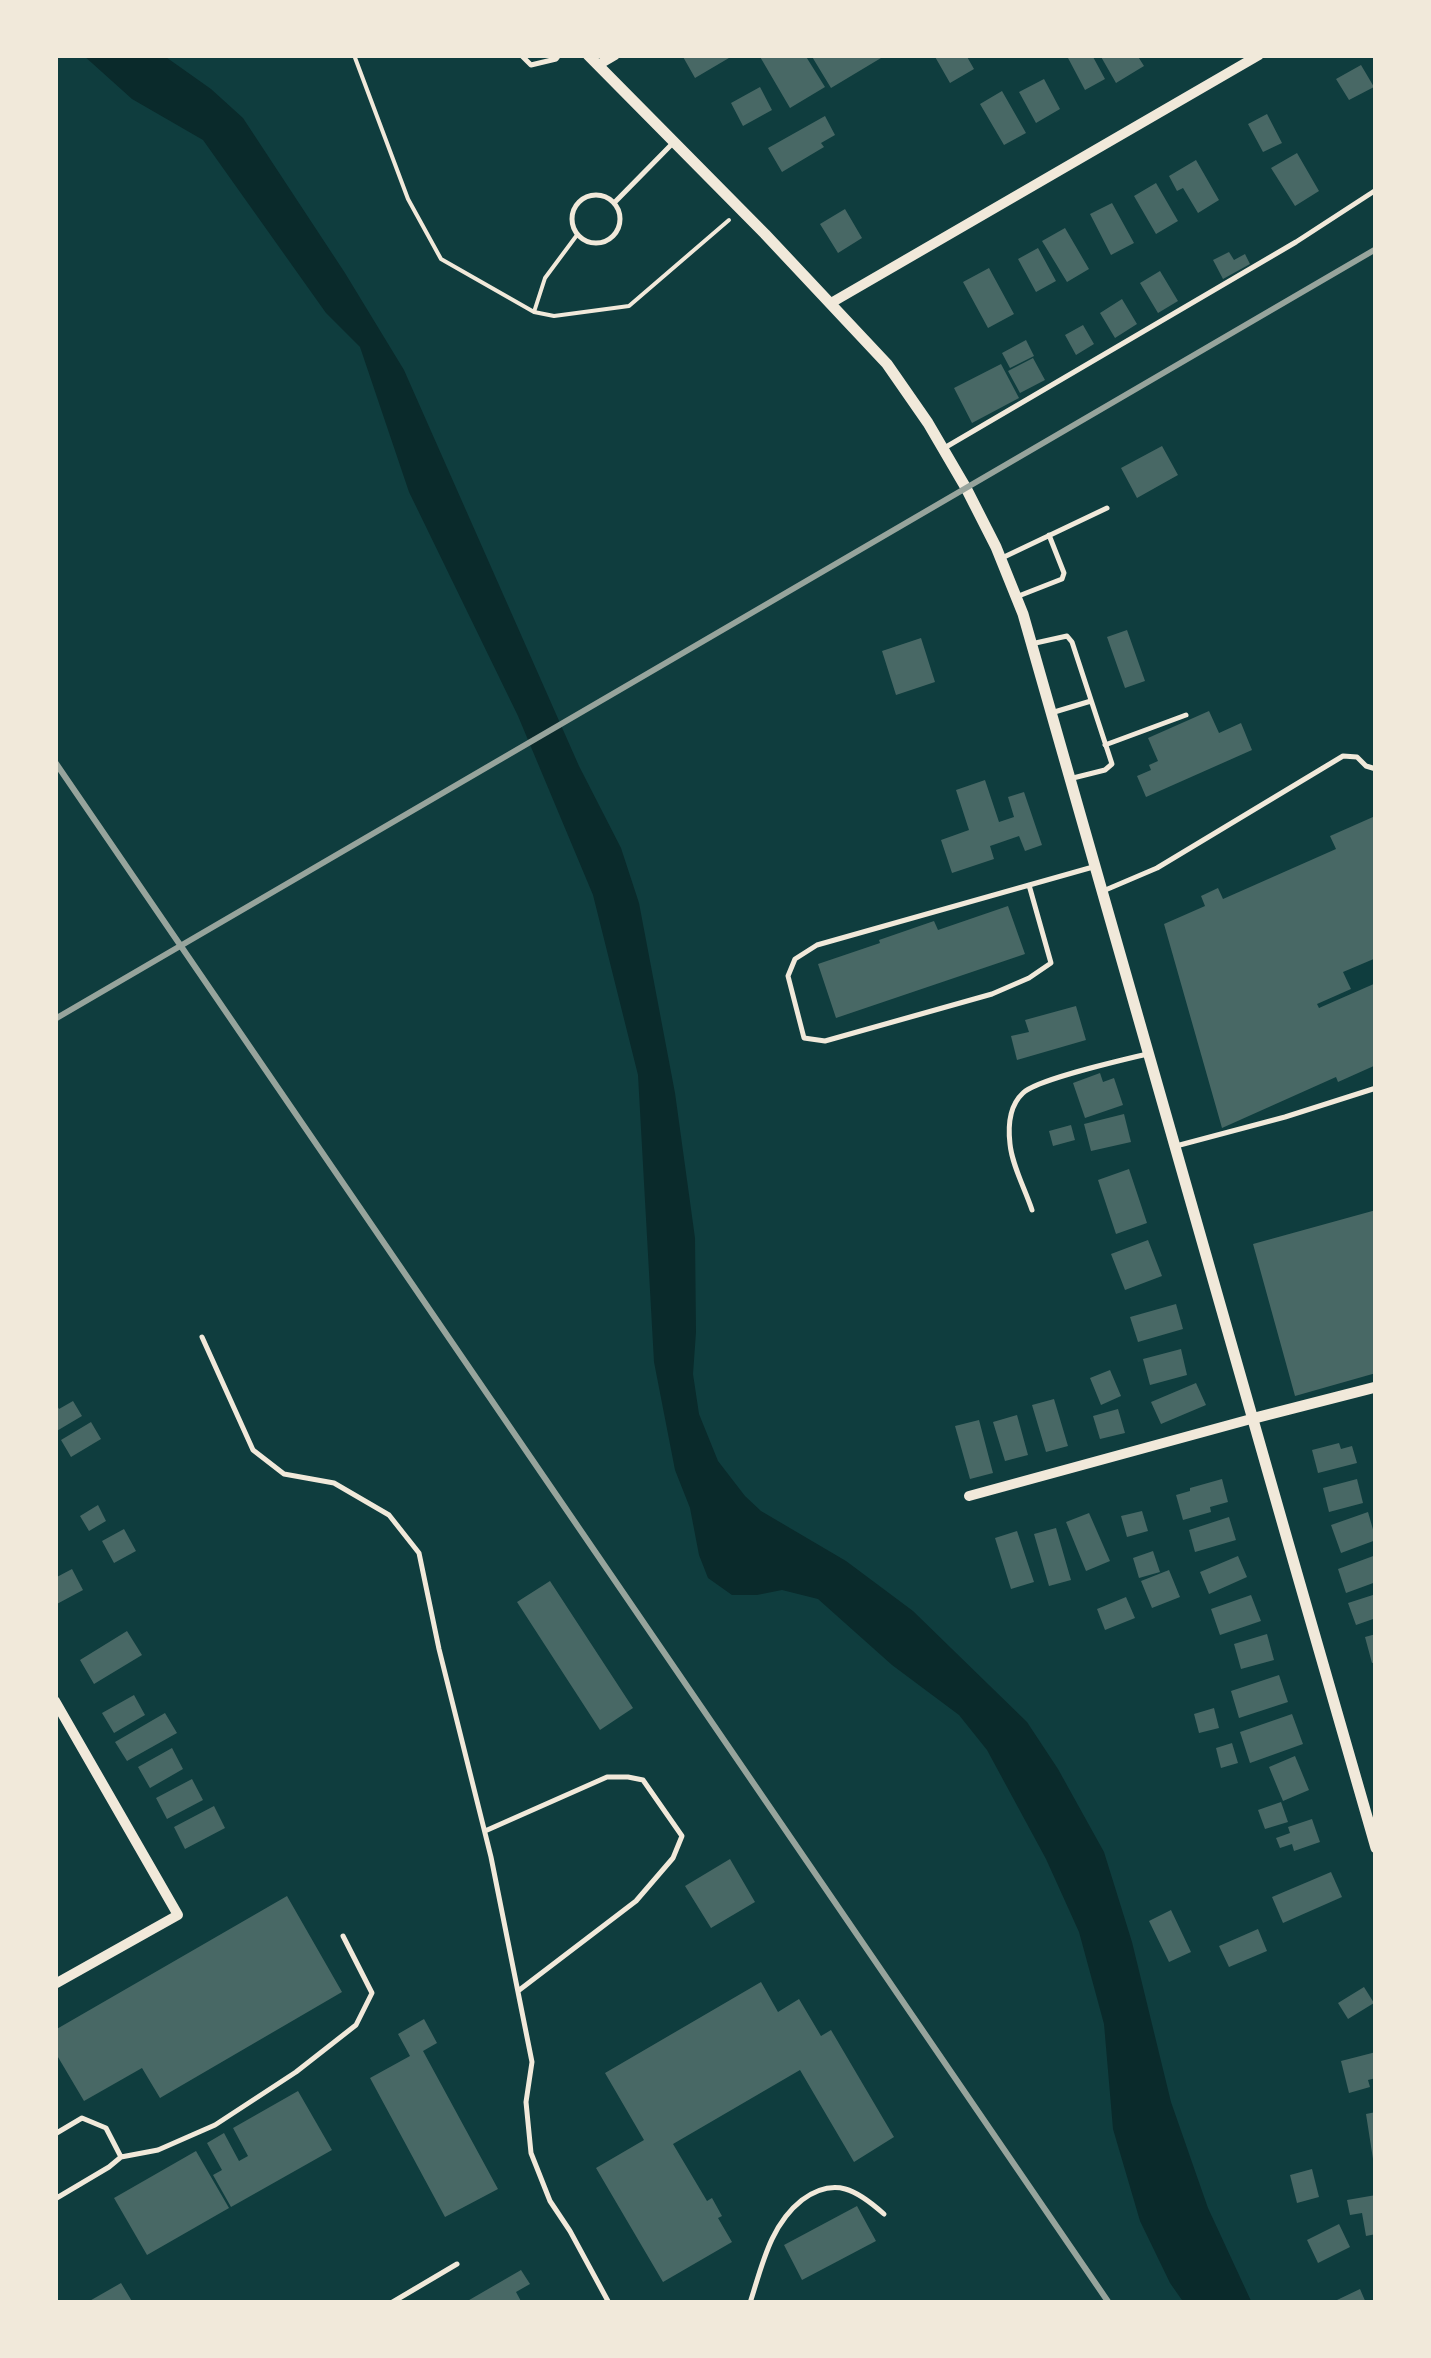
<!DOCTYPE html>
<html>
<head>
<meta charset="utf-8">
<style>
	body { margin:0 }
	#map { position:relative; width:1431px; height:2358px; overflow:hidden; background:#0f3d3e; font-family:Rubik,sans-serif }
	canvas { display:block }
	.frame { position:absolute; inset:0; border:58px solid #f1e9da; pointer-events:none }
</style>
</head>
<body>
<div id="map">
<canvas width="1431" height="2358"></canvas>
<div class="frame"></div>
</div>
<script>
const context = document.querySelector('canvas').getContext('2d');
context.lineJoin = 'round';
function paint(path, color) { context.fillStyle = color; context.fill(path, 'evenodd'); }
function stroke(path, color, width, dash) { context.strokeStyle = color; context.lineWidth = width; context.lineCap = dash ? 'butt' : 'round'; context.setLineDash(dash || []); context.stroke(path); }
paint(new Path2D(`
	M83,55H163L211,89L243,118L345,273L404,370L579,766L621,848L639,903L675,1093L695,1238L696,1332L693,1374L699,1414L718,1461L745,1496L761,1511L846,1561L913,1611L1027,1722L1058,1769L1104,1852L1132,1942L1171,2102L1208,2208L1252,2303H1184L1170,2283L1140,2221L1113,2129L1104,2024L1079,1932L1046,1859L987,1750L959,1715L892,1665L818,1599L782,1590L757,1595H732L708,1578L699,1555L690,1508L675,1470L654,1362L638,1075L593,895L518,716L409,492L360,347L326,313L203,140L132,99Z`), '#0a2a2b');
paint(new Path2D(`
	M682,55H734L695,78Z
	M759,55H805L825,87L790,108Z
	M811,55H886L831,88Z
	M934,55H966L974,69L950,83Z
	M1073,55H1092L1105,79L1085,90L1068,58Z
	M1100,55H1137L1144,66L1116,83Z
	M1361,65L1374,87L1349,100L1336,79Z
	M1044,79L1060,109L1036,123L1019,92Z
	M760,87L772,110L743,126L731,103Z
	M1002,91L1026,133L1004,145L980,104Z
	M1267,114L1282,143L1263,152L1248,124Z
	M825,116L835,135L821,143L824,147L782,172L768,148Z
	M1297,153L1319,191L1295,206L1271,168Z
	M1196,160L1219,200L1198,213L1183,188L1177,191L1169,176Z
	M1156,183L1178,221L1156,234L1134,196Z
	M1112,203L1134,243L1111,255L1090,214Z
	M845,209L862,238L838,253L820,224Z
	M1065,228L1089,269L1067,282L1042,241Z
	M1038,248L1056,281L1036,292L1018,259Z
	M1229,252L1234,260L1245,254L1250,264L1223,279L1213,260Z
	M989,268L1014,314L988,328L963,282Z
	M1160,271L1178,301L1158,313L1140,283Z
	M1122,299L1137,324L1115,338L1100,313Z
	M1083,325L1094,344L1076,355L1065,335Z
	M1026,340L1034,356L1010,368L1002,353Z
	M1033,358L1045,380L1020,393L1008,371Z
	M1001,364L1019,398L972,423L954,388Z
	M1162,446L1178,475L1137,498L1121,468Z
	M1127,630L1145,681L1125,688L1107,637Z
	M921,638L935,682L896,695L882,651Z
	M1209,711L1219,733L1241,723L1252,750L1146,797L1137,776L1151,770L1149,765L1158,761L1148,738Z
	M985,780L999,822L1014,817L1008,797L1024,792L1042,845L1025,851L1019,836L990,846L994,859L952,873L941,840L969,830L956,790Z
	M1373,817L1376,823V958L1343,972L1351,989L1317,1004L1319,1008L1376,983V1065L1338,1082L1336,1077L1222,1128L1164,924L1205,906L1201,896L1218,888L1223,899L1336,849L1330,836Z
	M1008,906L1025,954L836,1018L818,964L880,943L879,940L934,921L938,930Z
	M1076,1006L1086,1040L1017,1060L1011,1036L1029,1032L1025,1020Z
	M1100,1073L1103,1082L1114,1078L1123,1105L1085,1118L1073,1083Z
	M1124,1114L1131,1142L1091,1151L1084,1124Z
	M1071,1125L1075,1140L1053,1146L1049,1131Z
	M1129,1169L1147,1223L1116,1234L1098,1180Z
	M1376,1210V1373L1295,1396L1253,1244Z
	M1148,1240L1162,1276L1125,1290L1111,1254Z
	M1176,1304L1183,1329L1138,1342L1130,1317Z
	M1181,1349L1187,1375L1150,1385L1143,1359Z
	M1110,1370L1121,1396L1101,1405L1090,1378Z
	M1196,1383L1206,1405L1161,1424L1151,1402Z
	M1054,1399L1068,1446L1046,1452L1032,1405Z
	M73,1401L82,1416L55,1432V1402L59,1409Z
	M1118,1409L1125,1433L1100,1439L1093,1416Z
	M1017,1415L1028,1455L1005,1461L993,1422Z
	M979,1420L993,1473L970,1479L955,1426Z
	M91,1422L101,1439L71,1457L61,1440Z
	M1339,1443L1341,1449L1352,1446L1357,1463L1318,1473L1312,1450Z
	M1222,1479L1228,1502L1210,1507L1211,1512L1183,1520L1176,1495L1190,1491V1488Z
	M1357,1479L1363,1503L1329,1512L1323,1488Z
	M98,1505L106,1521L89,1531L80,1516Z
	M1142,1511L1148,1531L1127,1537L1121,1516Z
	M1368,1512L1376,1540L1341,1553L1331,1525Z
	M1089,1513L1110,1561L1086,1571L1066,1522Z
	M1229,1517L1236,1540L1195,1552L1189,1530Z
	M1056,1528L1071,1580L1049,1586L1034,1534Z
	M124,1529L136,1551L114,1563L102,1541Z
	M1017,1531L1034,1582L1011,1589L995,1538Z
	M1153,1551L1160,1572L1139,1578L1133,1558Z
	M1376,1555V1582L1346,1593L1338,1569Z
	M1238,1556L1247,1577L1209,1594L1200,1572Z
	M72,1569L83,1590L55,1605V1578Z
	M1169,1570L1180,1597L1152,1608L1141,1581Z
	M550,1581L633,1708L600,1730L517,1602Z
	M1376,1594V1618L1356,1625L1348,1603Z
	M1251,1595L1261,1621L1220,1635L1211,1609Z
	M1126,1597L1135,1618L1105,1630L1097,1609Z
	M127,1631L142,1655L94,1684L80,1660Z
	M1267,1634L1274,1660L1241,1669L1234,1644Z
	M1376,1634V1662L1372,1663L1365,1637Z
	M1279,1675L1288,1702L1239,1718L1231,1691Z
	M134,1695L145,1715L114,1733L102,1713Z
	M1214,1708L1219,1728L1199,1733L1194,1714Z
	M165,1713L177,1733L127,1761L115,1742Z
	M1292,1714L1303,1744L1250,1763L1240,1732Z
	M1232,1743L1238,1763L1221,1768L1216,1748Z
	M172,1748L183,1769L150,1788L138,1767Z
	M1295,1756L1309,1790L1283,1801L1269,1767Z
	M192,1779L203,1800L167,1819L156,1798Z
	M1281,1802L1288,1822L1265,1829L1258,1810Z
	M214,1806L225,1828L185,1849L174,1827Z
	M1312,1819L1320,1842L1294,1851L1292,1844L1280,1848L1276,1838L1290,1833L1288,1827Z
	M730,1859L755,1902L711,1928L685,1886Z
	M1331,1872L1342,1897L1283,1923L1272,1897Z
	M287,1896L342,1992L160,2098L142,2068L84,2101L55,2052V2030Z
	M1171,1910L1191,1952L1169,1962L1149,1921Z
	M1258,1929L1267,1951L1229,1967L1219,1946Z
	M761,1982L778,2012L799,1999L821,2036L831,2030L894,2137L854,2162L800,2070L673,2144L707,2201L712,2198L722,2216L718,2218L732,2242L663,2282L596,2168L644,2140L605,2073Z
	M1364,1987L1374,2003L1348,2019L1338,2003Z
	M424,2019L437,2043L423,2051L498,2189L445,2217L370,2078L410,2056L398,2034Z
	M1376,2052V2078L1368,2080L1370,2087L1349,2093L1341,2061Z
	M298,2091L332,2150L231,2207L213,2175L222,2170L207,2143L224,2133L239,2161L248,2156L233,2128Z
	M1376,2112V2159H1373L1366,2114Z
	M196,2151L229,2208L147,2255L114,2198Z
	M1312,2169L1319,2197L1297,2203L1290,2175Z
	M1376,2195V2234L1366,2236L1362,2213L1350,2215L1347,2200Z
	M857,2206L876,2241L802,2280L784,2245Z
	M1339,2224L1350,2247L1318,2263L1307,2240Z
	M521,2270L530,2284L516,2292L522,2303H464Z
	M121,2283L133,2303H86Z
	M1360,2289L1366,2303H1338L1337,2300Z`), '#486865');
stroke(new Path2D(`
	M354,55L408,199L441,259L534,312L554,316L629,306L729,220
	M534,312L545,278L577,235`), '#f1e9da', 4);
stroke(new Path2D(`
	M521,55L531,65L556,59L559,55
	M572 219a24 24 0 1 1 48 0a24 24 0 1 1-48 0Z
	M614,203L672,144
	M946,447L1296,242L1376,190
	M1004,557L1107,508
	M1016,597L1062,579L1064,573L1049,535
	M1031,644L1067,636L1072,642L1112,764L1105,770L1073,778
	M1051,713L1091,701
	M1105,745L1186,715
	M1029,885L1051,963L1029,978L992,994L825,1041L804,1038L788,976L795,959L817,945L1093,867
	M1103,891L1157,868L1343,756L1357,757L1366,766L1376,769
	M1176,1146L1285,1117L1376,1088
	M1032,1210C1025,1189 1012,1165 1010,1144C1008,1127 1009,1106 1023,1093C1037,1079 1123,1060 1147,1054
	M202,1337L253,1450L284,1474L334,1483L389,1515L419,1553L439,1649L491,1857L532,2062L526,2102L531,2153L550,2201L570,2231L609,2303
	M485,1831L607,1777H628L643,1780L682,1836L673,1858L636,1901L518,1991
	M55,2134L82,2118L106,2128L121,2157L109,2167L55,2199
	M121,2157L158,2150L215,2125L296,2072L356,2025L372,1993L343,1936
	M391,2303L457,2264
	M750,2303C762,2266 770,2225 802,2200C835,2176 857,2190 884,2214`), '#f1e9da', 5);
stroke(new Path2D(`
	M598,65L615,55
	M831,303L1259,55
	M969,1496L1251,1419
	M55,1701L178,1915L55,1984`), '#f1e9da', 10);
stroke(new Path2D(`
	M588,55L765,234L887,364L928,423L966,488L996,547L1023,614C1141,1025 1257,1437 1376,1848
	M1251,1419L1376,1387`), '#f1e9da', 11);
stroke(new Path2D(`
	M55,762L1109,2303
	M55,1019L1376,249`), '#97a49c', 6);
</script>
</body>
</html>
